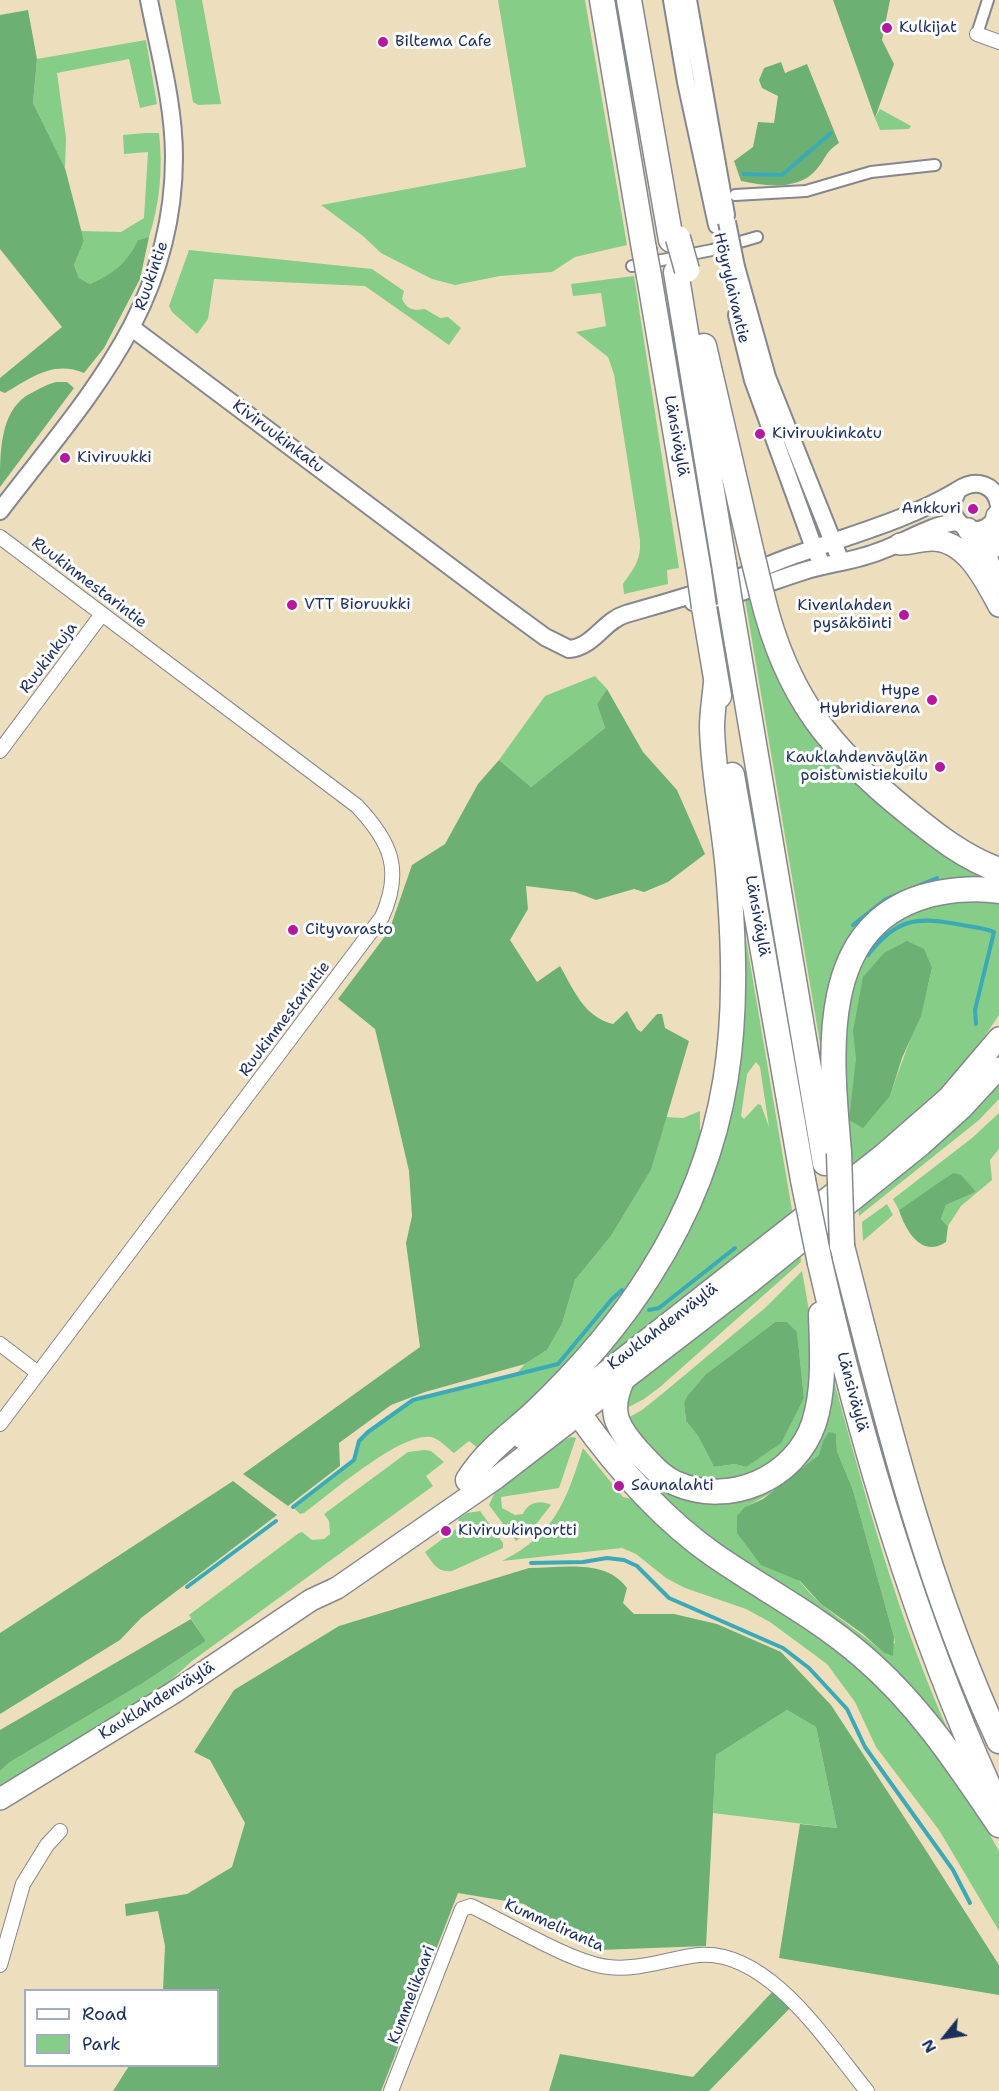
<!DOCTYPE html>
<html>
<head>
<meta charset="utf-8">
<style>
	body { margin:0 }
	#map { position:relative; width:999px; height:2091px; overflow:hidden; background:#eddfbd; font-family:"Shantell Sans",sans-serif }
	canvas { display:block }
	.legend { position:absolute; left:24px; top:1989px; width:195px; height:78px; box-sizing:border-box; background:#fff; border:2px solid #a4acbf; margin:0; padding:8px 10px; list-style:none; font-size:18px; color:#1b2f5e }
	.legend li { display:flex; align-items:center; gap:12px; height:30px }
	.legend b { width:30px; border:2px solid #a4acbf }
	.north { position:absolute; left:915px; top:2007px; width:60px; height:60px; -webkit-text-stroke:4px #fff; paint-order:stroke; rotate:240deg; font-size:16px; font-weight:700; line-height:24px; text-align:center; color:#1b2f5e }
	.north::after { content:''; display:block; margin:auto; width:21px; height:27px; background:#1b2f5e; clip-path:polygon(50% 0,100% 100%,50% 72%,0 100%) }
</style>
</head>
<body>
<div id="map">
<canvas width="999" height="2091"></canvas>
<ul class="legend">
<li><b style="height:8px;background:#fff"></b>Road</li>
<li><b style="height:16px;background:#86cd88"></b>Park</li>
</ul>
<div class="north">N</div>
</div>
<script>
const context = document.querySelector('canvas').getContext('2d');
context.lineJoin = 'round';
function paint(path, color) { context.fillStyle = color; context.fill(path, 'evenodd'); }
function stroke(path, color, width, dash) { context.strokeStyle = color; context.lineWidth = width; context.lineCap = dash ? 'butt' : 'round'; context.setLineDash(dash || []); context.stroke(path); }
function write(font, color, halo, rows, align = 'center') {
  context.font = font + ' "Shantell Sans",sans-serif'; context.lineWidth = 6; context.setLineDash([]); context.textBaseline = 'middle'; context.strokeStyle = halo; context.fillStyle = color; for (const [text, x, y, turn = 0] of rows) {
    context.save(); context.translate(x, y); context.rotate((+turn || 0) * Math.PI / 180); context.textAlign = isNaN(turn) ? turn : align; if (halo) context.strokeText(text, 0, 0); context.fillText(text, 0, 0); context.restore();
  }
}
paint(new Path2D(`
	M175,0H202L221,104L198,105L193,102Z
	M498,0H585L627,245L575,257L552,272L500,276L455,285L432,279L381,253L363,236L321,205L526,167Z
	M146,40L157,104L140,108L129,59L57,73L66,138L65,168L33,103L37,59Z
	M880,109L911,126L909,129L880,130L875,118Z
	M145,133H159C163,168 160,203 149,237L138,240C126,264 114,273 90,284L79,278L74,265L84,241L81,231L121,232L144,218L148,152L124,154L123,135Z
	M189,250L372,269L404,291L402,299C408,310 413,311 425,309L440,318L448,317L461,328L449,345L365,286L214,279L208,319L197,334L172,312L169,306Z
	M634,276L679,568L667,570L668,584L624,594L623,584C634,568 641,561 640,540L614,374L608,357L576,332L606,326L601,293L573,296L571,284Z
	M754,596L801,713L999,877L864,922L825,1073L745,599Z
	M595,676L607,689L597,704L605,728L531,787L499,760L545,696Z
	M999,898V1015L952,1085L851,1173L840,1077L850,976L872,937L928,903ZM932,968C923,1013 904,1053 890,1096L856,1059L857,1045Z
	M740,904L793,1216L568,1393L713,1169ZM756,1062L760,1067L769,1127L761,1105L758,1104L744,1119L741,1116L747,1074Z
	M999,1079V1099L979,1120L859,1216L858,1204Z
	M700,1111V1139L682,1193L631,1286L566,1368L479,1449L469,1441L454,1453C447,1448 440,1439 431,1437C401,1432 330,1494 304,1513L300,1514L293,1507L354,1460L359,1441L368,1432L413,1400L516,1374L525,1364L547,1350L562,1324L575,1280L611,1236L651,1170L666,1117L683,1118Z
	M999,1113V1149L990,1160L992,1180L961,1206L948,1226L941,1219L946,1205L976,1192L953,1174L899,1210L893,1199L972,1138Z
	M887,1204L893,1215L863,1241L862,1222Z
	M800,1251L801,1262L660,1387L644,1399L623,1410L627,1395L636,1383Z
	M802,1271L813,1333L815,1364L802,1429L783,1456L743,1479L701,1481L667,1468L626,1419L642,1410L662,1394L765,1308ZM775,1322H787L797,1333L804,1398L746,1467L735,1464L714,1467L698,1436L686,1421L684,1403L687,1396L706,1374Z
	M832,1374C866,1498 899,1624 953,1741L680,1518L605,1433L612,1427L652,1475L770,1483ZM836,1435L837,1451L853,1490L894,1637L895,1643L883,1652C863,1634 840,1620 820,1603C791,1576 769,1539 745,1507C761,1500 811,1469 820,1455C822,1451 822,1445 823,1441Z
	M571,1437L576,1438L559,1488L501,1497L502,1508L515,1515L523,1514C527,1503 540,1499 551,1505L533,1528L516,1541L489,1505L495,1492L503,1486L500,1483L560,1442Z
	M583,1448L623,1497L641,1501L885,1684L969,1798L999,1851V1931L939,1830L876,1747L855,1702L827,1664L770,1622L746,1609L685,1588L666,1578L636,1554L622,1548L502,1561C554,1535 566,1502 583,1448Z
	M424,1450L431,1451L444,1462L426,1476L433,1486L192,1661L152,1697L0,1789V1771L10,1762L143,1683L206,1641L189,1615L299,1533L302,1532L312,1540L324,1539L330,1534L329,1521L324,1514L408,1452Z
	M480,1511L503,1543V1548L452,1571C437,1573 433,1563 425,1552L460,1526L458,1519L467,1513Z
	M787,1710L816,1727L837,1828L713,1813L716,1755Z`), '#86cd88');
paint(new Path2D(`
	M833,0H890L882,40L894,64L875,118Z
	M28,10L37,59L33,103L65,168L84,241L74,265L79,278L90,284C114,273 126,264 138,240L149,237L140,279L104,348L84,373C53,360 31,378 5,393L0,391V378L62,327L0,249V15Z
	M781,62L785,73L807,64L839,143C823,154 827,158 816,170C798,191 765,186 741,181L734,161L753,147L758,122L774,123L778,96L762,88L759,80L764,68Z
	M56,382H67L74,388L0,487C0,452 0,414 26,396C37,390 45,385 56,382Z
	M607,689L643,752L677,790L705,854L668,882L644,892L634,889L596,900L575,892L526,886L528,909L510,940L537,982L560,966C574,990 584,1017 613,1024L627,1011L637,1029L641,1032L657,1014H662L665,1028L689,1041L651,1170L611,1236L575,1280L562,1324L547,1350L525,1364L425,1392L391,1405L339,1443L340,1466L288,1506L243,1474L420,1347L406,1243L412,1216L409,1171L398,1124L375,1029L338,999L389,931L412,865L445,844L478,784L499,760L531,787L605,728L597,704Z
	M907,941L924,949L932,968L921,1016L902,1058L890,1096L863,1128L849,1120L856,1059L853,1031L863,977L884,953Z
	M953,1173L961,1175L976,1192L946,1205L941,1219L948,1226L946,1242C921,1259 905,1229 899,1210Z
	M775,1322H787L797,1332L804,1398L781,1443L746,1467L735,1464L714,1467L698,1436L686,1421L684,1403L687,1396L706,1374Z
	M829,1432L836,1434L837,1451L853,1490L894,1637L893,1656L883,1652L863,1634L821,1604L800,1581L761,1565L737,1533V1516L745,1507L763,1499L819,1455L823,1441Z
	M233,1481L277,1515L141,1618L120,1640L0,1714V1633Z
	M529,1568C561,1568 606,1558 627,1588L623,1603L634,1614H674L717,1624L781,1652L831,1705L925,1849L999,1965V1995L779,1958L800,1824L837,1828L816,1727L787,1710L716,1755L706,1946L599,1950L524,1904L458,1893L381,2091H113L129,2066H218V1990H163L165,1946L158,1911L126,1916L125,1904L187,1894L232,1867L245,1823L210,1760L194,1752L234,1690L339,1626Z
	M191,1619L206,1641L143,1683L10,1762L0,1771V1730Z
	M773,1991L791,2007L709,2091H549L560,2054L693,2077Z`), '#6cb074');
stroke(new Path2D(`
	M744,174L782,175L831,133
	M853,925L886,899L937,878
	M868,955C896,918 918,916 962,925C972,927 984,928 994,932L975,1010L976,1024
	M649,1310L659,1308L735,1248
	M293,1507L354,1460L359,1441L368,1432L413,1400L558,1364L612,1299L622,1290
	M531,1563L583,1562L607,1558L624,1560L637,1566L669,1598L783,1648L809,1668L847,1709L865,1747L953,1870L970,1903
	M187,1587L276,1521`), '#3aaab8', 4);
const pedestrian = new Path2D(`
	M977,34L988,0
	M735,195L806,191L871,172L935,165
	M632,266L712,250L757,237`);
const minor = new Path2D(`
	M977,34L999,42
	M0,537L357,806C391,842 403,870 382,917L0,1424
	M0,751L102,614
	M0,1344L38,1373
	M0,1965L23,1884L47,1845L60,1831
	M391,2091L462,1909L471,1906C507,1923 572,1963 608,1967C639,1971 669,1958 699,1955C769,1949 828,2044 867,2091`);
const tertiary = new Path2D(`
	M672,0L686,82L717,225
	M688,0L726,215
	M736,267L767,377L841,562
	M737,315L753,380L814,548L823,566
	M132,328L504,607L545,637L569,649C594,647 603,621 626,614C657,605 687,597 718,586C745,576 771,563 798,554C853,534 908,520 958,490
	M0,511C86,398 174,309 174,157C174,104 159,51 149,0
	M998,513C987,540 955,533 951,505L958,490C976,478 996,484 999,506
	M693,602C733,598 766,583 804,571C829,563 856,561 880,551C906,542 929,525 957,522`);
const primary = new Path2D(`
	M997,516L995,531L999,546
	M968,529L982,547L997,584
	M900,544C911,544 921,540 932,540C966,540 985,580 999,606
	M522,1438L884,1154L948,1098L999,1038
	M0,1799L173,1693L311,1600L337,1588L496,1478L752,1281L921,1145L961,1109L999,1068`);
const motorway = new Path2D(`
	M602,0L644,249
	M629,0L671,240
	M676,272L724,564
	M649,276L699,572
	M704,346L752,554
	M762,595C786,696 830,750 910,814C937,836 965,858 999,870
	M730,602L825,1163
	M704,607L719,696
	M732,775L803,1180
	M839,1153C832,1064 814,931 922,897C945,890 975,887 999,891
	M842,1246C885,1414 926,1584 999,1741
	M820,1263C862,1446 915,1625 993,1796
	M622,1380C608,1411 616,1426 637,1450C648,1462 660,1476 675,1483C729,1507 795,1479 814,1423C825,1388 822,1350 821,1314
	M580,1391L579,1414C616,1466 661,1518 714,1555C763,1589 816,1616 861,1655C918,1703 958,1764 999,1825
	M468,1480C487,1450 509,1436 534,1413C577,1372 620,1323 651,1273C734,1142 741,1023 728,871C724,824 713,775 712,727C712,712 715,696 716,682`);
stroke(pedestrian, '#84878e', 14);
stroke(minor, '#84878e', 16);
stroke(tertiary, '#84878e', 20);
stroke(primary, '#84878e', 24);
stroke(motorway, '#84878e', 27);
stroke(pedestrian, '#fff', 10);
stroke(minor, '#fff', 14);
stroke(tertiary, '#fff', 16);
stroke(primary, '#fff', 21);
stroke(motorway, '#fff', 24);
const tertiaryBridge = new Path2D(`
	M727,222L736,267`);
const motorwayBridge = new Path2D(`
	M678,238L687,270
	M644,249L649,276
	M752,554L762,595
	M724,564L730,602
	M699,572L704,607
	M839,1153L842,1246
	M803,1180L820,1263`);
stroke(tertiaryBridge, '#84878e', 20, []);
stroke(motorwayBridge, '#84878e', 27, []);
stroke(tertiaryBridge, '#fff', 16);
stroke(motorwayBridge, '#fff', 24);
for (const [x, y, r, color] of [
	[887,28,6,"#b5179e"],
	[383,42,6,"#b5179e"],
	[760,434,6,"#b5179e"],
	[65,458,6,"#b5179e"],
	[973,509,6,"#b5179e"],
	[292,605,6,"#b5179e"],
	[904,615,6,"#b5179e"],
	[932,700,6,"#b5179e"],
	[940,767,6,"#b5179e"],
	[293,930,6,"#b5179e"],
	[619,1486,6,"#b5179e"],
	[446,1531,6,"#b5179e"]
]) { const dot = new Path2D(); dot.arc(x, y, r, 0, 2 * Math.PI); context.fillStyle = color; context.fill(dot); stroke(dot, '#fff', 2); }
write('16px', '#1b2f5e', '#fff', [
	["Kulkijat",899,28],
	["Biltema Cafe",395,42],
	["Kiviruukinkatu",772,434],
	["Kiviruukki",77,458],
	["Ankkuri",961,509,"right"],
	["VTT Bioruukki",304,605],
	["Kivenlahden",892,606,"right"],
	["pysäköinti",892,624,"right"],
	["Hype",920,691,"right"],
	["Hybridiarena",920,709,"right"],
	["Kauklahdenväylän",928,758,"right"],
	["poistumistiekuilu",928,776,"right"],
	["Cityvarasto",305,930],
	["Saunalahti",631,1486],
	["Kiviruukinportti",458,1531]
], 'left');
write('16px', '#1b2f5e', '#fff', [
	["Ruukintie",152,276,-71],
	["Höyrylaivantie",731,288,77],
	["Länsiväylä",676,436,80],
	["Kiviruukinkatu",278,437,37],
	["Ruukinmestarintie",89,583,37],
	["Ruukinkuja",49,658,-53],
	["Länsiväylä",757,916,80],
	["Ruukinmestarintie",285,1019,-53],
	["Kauklahdenväylä",663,1327,-37],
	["Länsiväylä",852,1392,75],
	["Kauklahdenväylä",157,1701,-32],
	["Kummeliranta",554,1926,24],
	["Kummelikaari",412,1995,-69]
]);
</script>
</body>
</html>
